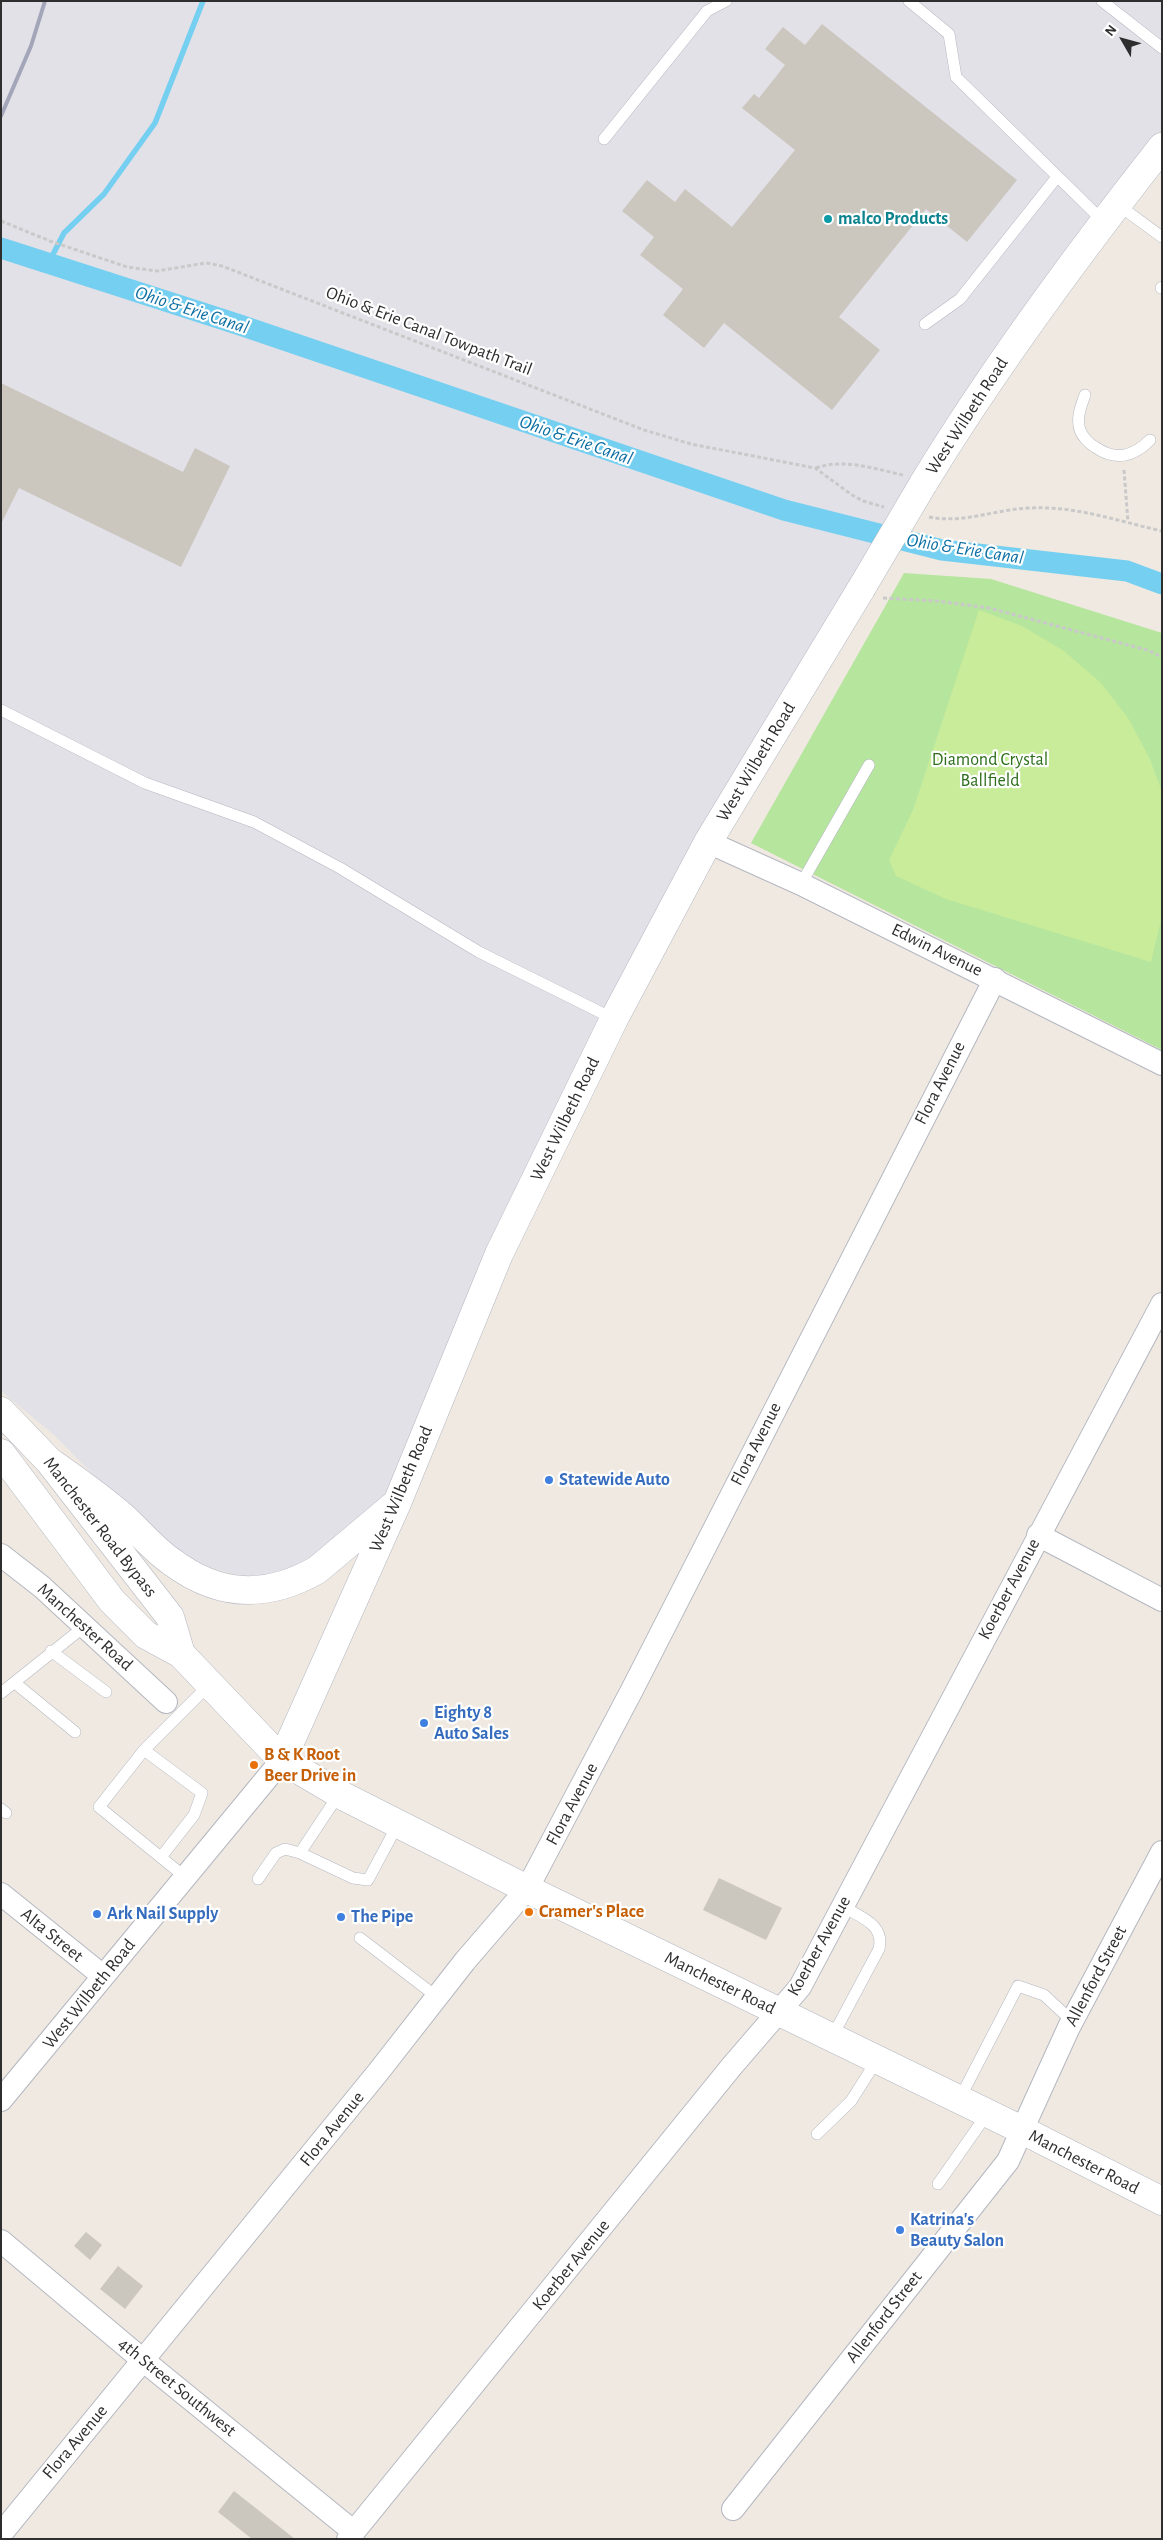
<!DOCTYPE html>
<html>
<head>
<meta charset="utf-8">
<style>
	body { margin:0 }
	#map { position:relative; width:1163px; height:2540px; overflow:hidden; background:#efe9e1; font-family:"Alegreya Sans",sans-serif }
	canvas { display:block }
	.frame { position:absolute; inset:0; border:2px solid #2e2e2e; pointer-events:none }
	.north { position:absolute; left:1098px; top:15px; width:50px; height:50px; -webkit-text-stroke:4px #fff; paint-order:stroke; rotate:308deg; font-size:14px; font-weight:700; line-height:20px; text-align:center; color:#2e2e2e }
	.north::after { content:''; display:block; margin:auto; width:18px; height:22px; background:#2e2e2e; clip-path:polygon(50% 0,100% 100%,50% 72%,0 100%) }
</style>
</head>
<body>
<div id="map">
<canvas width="1163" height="2540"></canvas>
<div class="frame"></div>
<div class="north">N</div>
</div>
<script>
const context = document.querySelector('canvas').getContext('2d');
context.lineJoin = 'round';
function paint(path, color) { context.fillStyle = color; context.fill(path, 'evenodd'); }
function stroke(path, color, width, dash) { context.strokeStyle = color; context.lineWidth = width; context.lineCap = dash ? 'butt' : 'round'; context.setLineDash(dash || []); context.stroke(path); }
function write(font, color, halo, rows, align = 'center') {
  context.font = font + ' "Alegreya Sans",sans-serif'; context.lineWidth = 4.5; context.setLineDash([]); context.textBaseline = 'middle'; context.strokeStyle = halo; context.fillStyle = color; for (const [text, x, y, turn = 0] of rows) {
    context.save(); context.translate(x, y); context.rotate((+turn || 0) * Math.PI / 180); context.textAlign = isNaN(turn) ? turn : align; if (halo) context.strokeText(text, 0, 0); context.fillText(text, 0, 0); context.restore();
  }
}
paint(new Path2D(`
	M1,1H1162V147L1117,204L708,842L397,1503L317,1570L248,1578L188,1561L146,1528L54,1435L1,1391Z`), '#e3e1e8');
paint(new Path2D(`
	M904,573L991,579L1162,633V1050L751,843Z`), '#b6e59e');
paint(new Path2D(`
	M979,610L1022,626L1064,651L1101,683L1128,718L1150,759L1162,792V916L1151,962L946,899L896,876L889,860L913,810Z`), '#c9ec9a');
stroke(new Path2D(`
	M48,264L64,233L104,194L155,123L203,1`), '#75cff0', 5.5);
stroke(new Path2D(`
	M1,248L240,325L784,510L942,550L1127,571L1162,584`), '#75cff0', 21);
paint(new Path2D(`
	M822,24L1017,180L967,242L926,209L839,317L880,350L832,410L724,323L704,348L663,315L683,289L640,255L654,237L622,211L647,180L675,202L685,189L732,227L795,150L742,108L754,94L759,98L785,65L765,49L783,27L805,45Z
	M1,383L183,472L195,448L230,466L181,567L19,488L1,524Z
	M719,1878L782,1908L766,1940L703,1910Z
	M86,2232L102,2245L90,2260L74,2246Z
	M118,2266L143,2286L125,2309L100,2289Z
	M234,2491L295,2539H252L218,2512Z`), '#cbc7bf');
const service = new Path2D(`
	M909,1L949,34L956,77L1103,221
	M1102,1L1162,48
	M604,139L707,11L726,1
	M1117,204L1162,237
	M1161,288L1162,287
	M925,324L960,299L1057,177
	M1085,395C1081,406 1076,418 1080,430C1082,436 1089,444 1095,447C1115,461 1133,457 1150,440
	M1,710L145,783L254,822L340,868L479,952L614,1019
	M801,884L869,765
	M51,1651L106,1692
	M15,1683L75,1732
	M1,1693L85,1626
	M144,1750L202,1793L194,1815L161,1857
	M1,1809L6,1813
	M300,1853L339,1794
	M185,1877L99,1807L144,1750L210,1684
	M258,1879L276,1853L285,1849L300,1853L353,1878L368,1880L398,1824
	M360,1938L437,1997
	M832,2037L879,1949C885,1924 860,1917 842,1906
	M959,2100L1018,1986L1044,1995L1072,2021
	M817,2134L851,2101L877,2060
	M938,2184L987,2114`);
const minor = new Path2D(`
	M708,842L801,884L1162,1064
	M1038,1535L1162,1600
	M1,1555L42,1587L166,1702
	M1,1894L103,1976
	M1,2100L282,1760
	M1,2241L144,2361L354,2532
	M733,2509L1008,2161L1069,2027L1162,1852
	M1,2534L379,2071L465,1961L527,1889L632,1690L995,979
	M348,2539L732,2066L800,1987L1162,1304`);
const secondary = new Path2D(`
	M923,484C994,367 1077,255 1162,147
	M1,1411L49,1461L170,1617L181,1654
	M1,1453L112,1601L146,1635L181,1654L282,1760L343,1796L527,1889L1022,2130L1162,2201
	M49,1461C73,1478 99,1496 122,1516C139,1531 153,1549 172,1562C219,1597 266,1599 317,1570L392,1507
	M282,1760L397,1503L499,1254L614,1019L708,842L861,589`);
stroke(service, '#b4b7c1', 12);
stroke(minor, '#b4b7c1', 24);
stroke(secondary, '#b4b7c1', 29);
stroke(new Path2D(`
	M1,221L50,241L127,267L157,271L206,263L222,266L644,430L691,444L815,468L852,495L863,501L884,507
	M816,468C844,458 875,469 903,475
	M1124,470L1128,522
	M929,517C964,524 995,509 1031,508C1077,506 1117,521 1162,531
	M883,598L937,601L989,608L1147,650L1162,657`), '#c9c9c9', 3, [4, 2.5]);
stroke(service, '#fff', 11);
stroke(minor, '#fff', 22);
stroke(secondary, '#fff', 28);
stroke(new Path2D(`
	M1,116L31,46L45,1`), '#a3a6b8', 4);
const secondaryBridge = new Path2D(`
	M861,589L923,484`);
stroke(secondaryBridge, '#b4b7c1', 29, []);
stroke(secondaryBridge, '#fff', 28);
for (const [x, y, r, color] of [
	[828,219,5,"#0f9aa8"],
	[549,1480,5,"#3f7fe0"],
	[424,1723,5,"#3f7fe0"],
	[254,1765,5,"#e8710a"],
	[529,1912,5,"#e8710a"],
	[97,1914,5,"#3f7fe0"],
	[341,1917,5,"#3f7fe0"],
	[900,2230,5,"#3f7fe0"]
]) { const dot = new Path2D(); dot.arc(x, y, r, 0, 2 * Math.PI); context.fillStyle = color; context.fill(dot); stroke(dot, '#fff', 2); }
write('bold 18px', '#0d838f', '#fff', [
	["malco Products",838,219]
], 'left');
write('18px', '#2e2e2e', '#fff', [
	["Ohio & Erie Canal Towpath Trail",429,331,21],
	["West Wilbeth Road",967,416,-57],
	["West Wilbeth Road",756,762,-59],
	["Edwin Avenue",937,950,26],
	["Flora Avenue",940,1083,-63],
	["West Wilbeth Road",565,1119,-64],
	["Flora Avenue",756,1444,-63],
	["West Wilbeth Road",401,1489,-67],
	["Manchester Road Bypass",100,1527,52],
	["Koerber Avenue",1009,1589,-62],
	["Manchester Road",85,1627,42],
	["Flora Avenue",572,1804,-62],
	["Alta Street",52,1935,39],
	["Koerber Avenue",819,1946,-61],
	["Allenford Street",1096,1976,-62],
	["Manchester Road",720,1983,26],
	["West Wilbeth Road",89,1994,-51],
	["Flora Avenue",332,2129,-51],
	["Manchester Road",1084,2162,27],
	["Koerber Avenue",571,2265,-51],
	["Allenford Street",884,2317,-52],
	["4th Street Southwest",177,2387,39],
	["Flora Avenue",75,2442,-50]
]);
write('18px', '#2c6e1b', '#fff', [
	["Diamond Crystal",990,760],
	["Ballfield",990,781]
]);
write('bold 18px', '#366cbe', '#fff', [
	["Statewide Auto",559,1480],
	["Eighty 8",434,1713],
	["Auto Sales",434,1734],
	["Ark Nail Supply",107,1914],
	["The Pipe",351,1917],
	["Katrina's",910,2220],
	["Beauty Salon",910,2241]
], 'left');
write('bold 18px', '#c56008', '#fff', [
	["B & K Root",264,1755],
	["Beer Drive in",264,1776],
	["Cramer's Place",539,1912]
], 'left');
write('italic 19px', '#0d6fa3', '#fff', [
	["Ohio & Erie Canal",192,310,18],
	["Ohio & Erie Canal",576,440,19],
	["Ohio & Erie Canal",965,549,9]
]);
</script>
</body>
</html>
